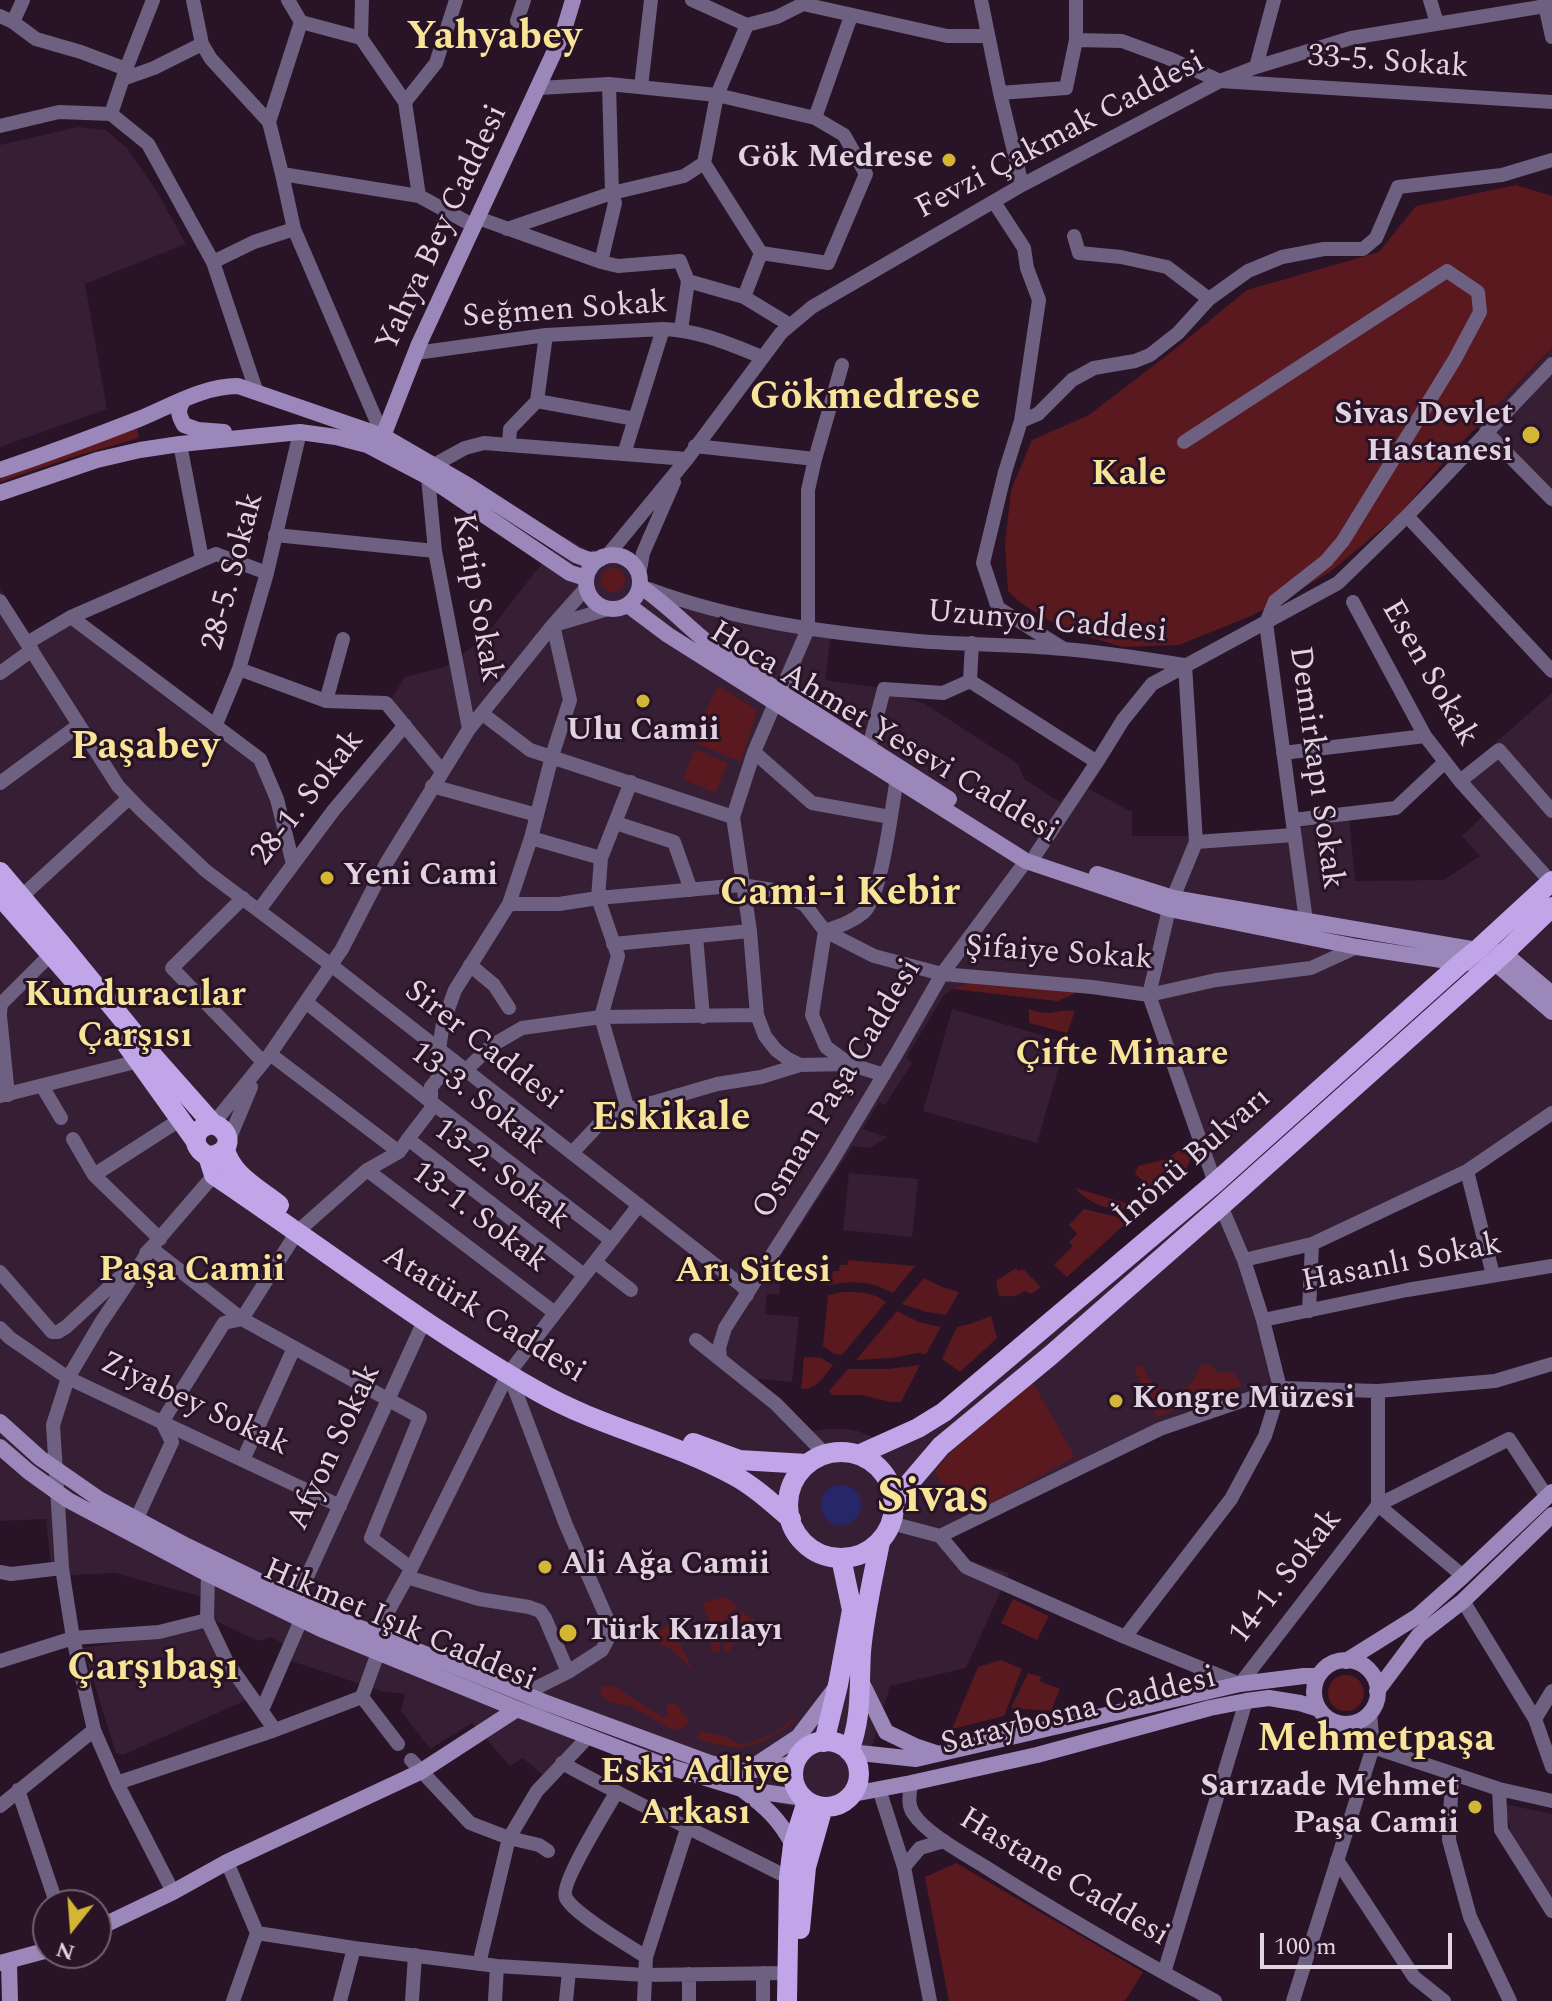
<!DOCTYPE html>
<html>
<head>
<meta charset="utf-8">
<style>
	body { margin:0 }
	#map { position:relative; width:1552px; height:2001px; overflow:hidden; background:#281327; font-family:Spectral,serif }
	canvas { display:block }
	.north { position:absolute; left:32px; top:1889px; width:80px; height:80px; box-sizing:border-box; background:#281327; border:2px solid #726071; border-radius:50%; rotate:197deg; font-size:22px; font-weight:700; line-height:32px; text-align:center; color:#e2d3e0 }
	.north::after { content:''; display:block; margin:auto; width:28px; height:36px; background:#d3b635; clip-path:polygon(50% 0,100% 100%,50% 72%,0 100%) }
	.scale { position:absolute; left:1260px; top:1933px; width:192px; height:36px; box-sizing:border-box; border:4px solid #e2d3e0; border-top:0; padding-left:10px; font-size:24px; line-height:28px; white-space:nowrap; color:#e2d3e0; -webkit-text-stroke:6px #281327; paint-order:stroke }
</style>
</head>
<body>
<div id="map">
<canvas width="1552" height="2001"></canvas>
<div class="north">N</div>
<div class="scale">100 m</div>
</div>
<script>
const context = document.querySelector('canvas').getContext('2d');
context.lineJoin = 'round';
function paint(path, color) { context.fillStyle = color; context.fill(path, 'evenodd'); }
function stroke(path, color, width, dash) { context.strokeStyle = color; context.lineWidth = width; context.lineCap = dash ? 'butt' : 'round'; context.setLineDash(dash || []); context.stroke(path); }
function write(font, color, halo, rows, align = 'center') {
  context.font = font + ' Spectral,serif'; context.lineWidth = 6; context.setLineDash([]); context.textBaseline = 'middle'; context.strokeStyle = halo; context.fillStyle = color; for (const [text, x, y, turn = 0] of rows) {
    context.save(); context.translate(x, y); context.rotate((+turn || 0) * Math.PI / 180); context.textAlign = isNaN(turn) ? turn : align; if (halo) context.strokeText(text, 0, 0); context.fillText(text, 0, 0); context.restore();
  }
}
paint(new Path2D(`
	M78,127L106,130L127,148L156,190L186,244L85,284L107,409L0,447V145Z
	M1552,349V508L1477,427Z
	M563,536L589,551L610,547L620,548L630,553L645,567L649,584L713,605L832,627L825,680L875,687L925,704L1018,764L1024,779L1060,802L1076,782L1132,812V836H1199L1288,830L1349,818L1355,881L1444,880L1480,856L1462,836L1483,816L1453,780L1552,693V1116L1475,1173L1252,1264L1288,1389L1160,1436L950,1537L969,1561L1009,1573L966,1668L890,1686L856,1801L829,1814L736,1795L587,1745L551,1782L523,1758L510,1766L472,1723L430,1749L401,1711L405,1694L381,1691L288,1660L293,1649L271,1637L258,1641L203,1615V1597L115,1573L52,1576L46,1519L0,1521V589L28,636L71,612L263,755L296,849L398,726L384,710L405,677L445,667L483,639ZM953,989L1058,1001L1080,991L1145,999L1212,1180L917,1427L877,1439L858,1431L848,1429H824L813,1431L805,1429L756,1385L759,1379L792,1382L799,1317L765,1314L767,1294L779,1295L781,1275L777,1268V1262L853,1146L865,1148L872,1147L887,1137L863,1129L879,1102L885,1105L912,1063L906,1058L944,995Z
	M952,1009L1066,1042L1037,1143L923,1111Z
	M849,1173L918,1179L912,1237L843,1230Z
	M202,1626L251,1698L123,1755L116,1753L83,1648L166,1636Z
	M1505,1804L1552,1814V1898L1526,1865L1510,1829Z`), '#361e35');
paint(new Path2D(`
	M1516,185L1552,196V348L1450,455L1401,513L1330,572L1287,597L1251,616L1179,645L1123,647L1065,630L1022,604L1008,591L1005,545L1011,490L1032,440L1089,415L1170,353L1247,290L1379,252L1416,206Z
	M137,427L139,438L70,458L0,482V479Z
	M601 580a12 12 0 1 1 24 0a12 12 0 1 1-24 0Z
	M718,686L757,710L741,762L691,741Z
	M695,749L728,763L715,793L683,779Z
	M972,981L1080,991L1058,1001L953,989Z
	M1029,1009C1052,1018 1054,1008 1075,1011L1067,1033L1029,1023Z
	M1189,1143C1196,1167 1180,1175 1162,1189L1149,1187L1135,1174L1138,1166L1167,1159Z
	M1075,1188L1143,1208C1114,1210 1096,1210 1075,1188Z
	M1084,1209L1117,1217H1133L1067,1277L1054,1265L1073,1246L1069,1242L1077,1234L1069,1225Z
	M848,1260L915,1266L893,1293C872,1281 853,1280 829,1285V1278H832L833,1271H839L840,1265H847Z
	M1016,1268L1018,1271L1023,1269L1041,1287L1032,1294L1024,1291C1017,1298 1008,1296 999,1296L996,1281Z
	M924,1278L942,1287L959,1292L946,1315L927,1312L902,1304Z
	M844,1292C859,1292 874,1292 886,1302L842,1355L835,1354L823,1346L828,1295Z
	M897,1311L919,1322L941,1327L926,1354L918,1353L892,1358L856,1360Z
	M991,1316L997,1338L960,1372L942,1359L957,1327L970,1324Z
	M804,1357L821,1358L833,1365C824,1376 817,1390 801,1389Z
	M1203,1364L1210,1365L1220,1373L1233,1372L1242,1386L1157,1417L1134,1368L1143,1365C1144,1369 1145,1374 1148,1378C1156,1391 1177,1395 1189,1385C1197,1379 1196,1370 1203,1364Z
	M920,1365L901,1402H890L862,1395H832L829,1391L848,1369H887Z
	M1033,1383L1075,1457L988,1505L941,1483L935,1471L947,1456L1007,1402Z
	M722,1597L728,1599L738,1606C724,1616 719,1634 720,1651L715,1653L710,1650C715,1631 709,1620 702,1603Z
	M1013,1599L1049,1616L1037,1640L1001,1623Z
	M740,1611L754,1620L757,1625L752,1630L745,1628L740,1630L729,1652L723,1650L728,1629Z
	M673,1622C675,1641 687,1653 693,1671C680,1655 666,1642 645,1640Z
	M1001,1660L1022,1669L1004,1716L952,1729L978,1667Z
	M1028,1673L1042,1677L1039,1681L1060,1689L1051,1711L1011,1708Z
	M1328 1693a18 18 0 1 1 36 0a18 18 0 1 1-36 0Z
	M603,1685L615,1687L664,1718L668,1715L666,1707L670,1703L678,1705L688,1720L687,1725L679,1730L671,1729L630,1706L610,1702L601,1695L600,1692Z
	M794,1717L795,1720C761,1749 738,1754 696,1738L699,1733L702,1732L727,1737L740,1744L750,1743L775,1733Z
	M956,1863L1143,1972L1125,2001H949L925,1877Z`), '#5a191f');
paint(new Path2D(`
	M821 1505a20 20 0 1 1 40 0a20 20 0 1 1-40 0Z`), '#26266b');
stroke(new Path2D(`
	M193,0L202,44L211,59L269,122L282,174L294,229L383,436
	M362,0L361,38L405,102L419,196
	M692,0L747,25
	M981,0L1000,93L1022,185
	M1430,0L1437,23
	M1544,0L1552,37
	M0,16L13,22L36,39L81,52L126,69
	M517,21L524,0
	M13,22L23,0
	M301,22L361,38
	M1076,40L1122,41L1168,58L1220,81L1552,102
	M1256,67L1274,0
	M123,79L154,68L202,44
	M641,87L651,0
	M539,88L609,84L717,95L815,118L844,135L866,174L828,263L761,253
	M1000,93L1066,88L1076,40V0
	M405,102L436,63L456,0
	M111,114L126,69L153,0
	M815,118L851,16
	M269,122L301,22L288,0
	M0,126L59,112L111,114L148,144L213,262L257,393
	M282,174L419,196L474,226
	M994,202L1024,248L1027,268L1039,300L1021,421
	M478,218L601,262L618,266L680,261L688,281
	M507,229L612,193L684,176L704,163
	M1074,236L1079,253L1121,257L1167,267L1209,299
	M213,262L254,242L294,229
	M601,262L615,203L612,193L609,84
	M688,281L744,297L790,325
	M744,297L761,253L704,163L717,95L747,25L777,17L803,4L947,36H988
	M681,330L688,281
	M416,353L546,335L663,329C698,330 729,344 762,357
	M537,401L546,335
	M1486,432L1552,499
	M1184,442L1447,271L1478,292L1480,312L1455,359L1343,541L1326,561L1275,601L1266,623L1306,921
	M180,444L202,559
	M509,445L510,429L537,401L635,419
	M695,446L815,459L808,490V629L781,691
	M624,454L663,329
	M815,459L842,365
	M434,465L465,448L484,443L687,459
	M428,477L435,551L469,729
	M1407,516L1552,671
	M275,535L435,551
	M607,556L687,459L781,333L812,307L1022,185L1220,81L1256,67L1351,38L1552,5
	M639,575L643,553L674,482
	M649,589C735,621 827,633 918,641C966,645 1015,644 1064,649C1104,652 1145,659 1185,665
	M0,601L118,786L140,809L206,871L331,965L741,1285L746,1290L747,1295
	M1353,602L1425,736L1460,781L1551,882
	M71,617L260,759L277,799L293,864
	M554,625L608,609
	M27,643L71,617L216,554L267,573
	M972,643L970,681L1097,762
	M1064,649L998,608L983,563L1005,472L1021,421L1038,414L1072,380L1094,368L1135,361L1150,355L1178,333L1209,299L1248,271L1282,257L1324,249H1363L1376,238L1398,187L1502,175L1552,160
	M239,669L326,701L386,703L442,771
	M0,673L32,650
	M326,701L343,639
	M775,703L754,752L733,817L750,931L757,1015L765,1036L776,1050L788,1059L800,1065
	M488,718L530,750L733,817
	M216,724L239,669L267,573L300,432
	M869,747L884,689L943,693L970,681
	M754,752L812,803L890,817
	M1283,753L1425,736
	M1460,781L1499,750L1552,811
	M0,783L79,725
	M432,786L537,815
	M1293,820L1396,808L1445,762
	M616,823L674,842L691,890
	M531,838L601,858L598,898L618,956L601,1017L628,1110
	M1196,842L1294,835
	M1036,854L1097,762L1123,720L1152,684L1338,583L1407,516L1552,364
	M601,858L631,782
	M21,897L129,798
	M243,898L172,968L263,1062
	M1173,898L1196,842L1185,665
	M509,904H559L598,898L742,885L779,891L805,905L825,931L812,1015L826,1047L849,1064L884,1075
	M1169,909L1149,995L1215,1183
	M259,910L333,811L405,725
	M825,931L874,956L942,974L1092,987L1149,995L1216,980L1311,968L1357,947
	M825,931C839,926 852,922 864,912C882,895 892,806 897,778
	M696,936L703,1017
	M613,944L750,931
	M470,965L494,985L509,1008
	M307,1003L431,1102L611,1240
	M0,1013L1,1004L51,954
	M0,1016L8,1095
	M439,1049L443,1023L455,990L509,904L531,838L552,756L570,700L553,625
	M270,1054L399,1152L408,1139L584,1275
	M466,1070L491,1046L522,1028L601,1017L757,1015
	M42,1086L61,1118
	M0,1096L139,1061
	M213,1124L270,1054L342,949L387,862L469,729L553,625L586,588
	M73,1139L94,1175L160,1239
	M408,1139L431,1109V1087L453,1060
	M228,1142L251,1087
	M572,1153L601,1122L628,1110L717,1084L761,1077L800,1065L849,1064
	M367,1170L555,1313
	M1467,1171L1493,1275
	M94,1175L181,1119
	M146,1253L151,1248L242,1319L420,1417L371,1538L411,1568
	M1244,1260L1312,1244L1467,1171L1552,1113
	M595,1262L631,1290
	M0,1272L52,1332H58L66,1327L131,1267
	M1309,1311L1312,1244
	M1263,1320L1407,1290L1552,1266
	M0,1328L10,1338L68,1378L340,1506
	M696,1340L776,1404L826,1455
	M720,1357L719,1348L725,1328L832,1161L898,1051L942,974L1026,861
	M509,1374L566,1525L609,1623L610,1635L602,1650L568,1672L524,1694
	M1378,1391V1505L1463,1576
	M243,1460L294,1348
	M136,1520L172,1442L162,1422L224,1323L242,1319L297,1232L367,1170L399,1152
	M891,1523L940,1536L966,1567L1125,1637L1240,1684L1378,1505L1509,1439L1547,1497
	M940,1536L1160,1429L1280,1388L1378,1391L1495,1381L1552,1364
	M0,1572L11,1574L62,1568
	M208,1573L207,1620L227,1662L275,1730
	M407,1577L479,1599L529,1607L540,1611L545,1618L568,1672
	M296,1601L425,1319
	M1463,1601L1535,1719L1552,1767
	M375,1635L407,1577L508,1374L639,1205
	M1125,1637L1231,1499L1265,1436L1280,1388L1263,1320L1244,1260L1221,1206
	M0,1661L73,1638L159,1632L207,1620
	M362,1697L398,1744
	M262,1710L301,1620
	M1535,1719L1552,1691
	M1339,1723L1373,1747L1499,1789L1552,1801
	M411,1760L470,1823L509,1838L539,1845L548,1851
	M562,1763C636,1804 713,1839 789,1878
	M1452,1774L1449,1840L1470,1917L1510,2001
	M117,1783L275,1730L362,1697L378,1653
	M911,1783C910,1793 907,1804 913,1813C925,1833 966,1855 987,1868C1061,1915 1138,1959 1215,2001
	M879,1789L904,1867L930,2001
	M1499,1789L1501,1830L1552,1911
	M18,1790L57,1905
	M616,1793C607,1809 559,1885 566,1898C575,1915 628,1945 646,1957
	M0,1806L94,1730
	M1337,1860L1414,1977L1444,2001
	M227,1862L257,1933L233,2001
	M904,1867L920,1848L944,1841
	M173,1892L117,1783L94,1730L73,1638L62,1568L53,1425L68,1378L100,1324L151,1248L214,1175
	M257,1933L354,1948L497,1966L645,1975L787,1973
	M479,1964L509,1838L537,1791L589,1736
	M763,1973V2001
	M1164,1973L1246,1701
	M689,1974V2001
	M340,2001L354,1948
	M412,2001L415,1955
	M495,2001L497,1966
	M566,2001L569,1971
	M644,2001L646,1957L688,1826
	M1293,2001L1373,1747L1370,1712`), '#6d6081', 14);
stroke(new Path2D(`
	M184,399C177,410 178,414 184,425L198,430L224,432
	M383,436L419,344L563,33L573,0
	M0,470C47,454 93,437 139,419C171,406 203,386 238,386L383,436L469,486L576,555L589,560L600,559
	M0,493L97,460L140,450L180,444L300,432L336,437L367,445L428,477L570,573L586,578
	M586 582a27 27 0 1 1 54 0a27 27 0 1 1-54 0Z
	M640,586C671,607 695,635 726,657L949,799
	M628,605L668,635L1026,861L1169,909L1357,947L1461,963L1494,962L1552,1012
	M1097,874L1173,898L1477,950L1504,953L1552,994
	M0,1422L40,1458L99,1499L187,1546L333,1617L544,1702L710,1763L743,1771L775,1768L796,1762
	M0,1447L29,1472L68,1500L198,1569L321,1629L517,1709L660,1764L742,1789L804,1798
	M1314 1692a32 32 0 1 1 64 0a32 32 0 1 1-64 0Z
	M1346,1661L1418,1616L1463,1576L1552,1492
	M861,1681L886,1732L915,1746L936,1753
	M1377,1691L1419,1635L1463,1601L1552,1515
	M850,1752L916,1759L1240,1684L1304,1676H1318
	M751,1768L798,1737L837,1686
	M743,1790C766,1807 780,1820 793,1845
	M853,1794L911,1783L1037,1755L1210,1708L1246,1701L1269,1698L1300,1703L1319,1709
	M96,1929L173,1892L227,1862L420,1772L517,1709
	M9,1962L10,2001
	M0,1963L48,1950`), '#9c87bb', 16);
stroke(new Path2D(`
	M0,872L61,944L151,1054L213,1124C235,1132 231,1155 208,1156C190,1147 192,1127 213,1124
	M0,896L84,992
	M127,1045L195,1140
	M225,1149C231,1175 259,1189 279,1205
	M208,1156L214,1175C321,1247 425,1327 537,1391C599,1427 671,1441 733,1475C754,1486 772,1503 791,1519
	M693,1443L739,1460L807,1464
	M788 1505a53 53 0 1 1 106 0a53 53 0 1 1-106 0Z
	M858,1455L918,1428L944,1412L1215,1183L1461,963L1477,950L1552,881
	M894,1501L941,1446L1051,1355L1221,1206L1504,953L1552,907
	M793 1774a33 33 0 1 1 66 0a33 33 0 1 1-66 0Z
	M824,1742L838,1685L852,1610L841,1558
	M849,1751C862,1718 859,1687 861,1652C864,1615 873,1578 880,1542
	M800,1929L806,1867L823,1807
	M787,2001L789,1878L793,1845L807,1801`), '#c1a5e9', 20);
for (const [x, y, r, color] of [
	[949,160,8,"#d3b635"],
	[1531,435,10,"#d3b635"],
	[643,701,8,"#d3b635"],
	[327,878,8,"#d3b635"],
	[1116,1401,8,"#d3b635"],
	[545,1567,8,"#d3b635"],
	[568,1633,10,"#d3b635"],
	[1475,1807,8,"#d3b635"]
]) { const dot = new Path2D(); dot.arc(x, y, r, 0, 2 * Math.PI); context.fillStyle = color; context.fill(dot); stroke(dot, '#281327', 3); }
write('32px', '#e2d3e0', '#281327', [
	["33-5. Sokak",1388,64,4],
	["Fevzi Çakmak Caddesi",1061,137,-28],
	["Yahya Bey Caddesi",444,229,-65],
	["Seğmen Sokak",565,312,-4],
	["28-5. Sokak",235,572,-75],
	["Katip Sokak",475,598,80],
	["Uzunyol Caddesi",1047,624,5],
	["Esen Sokak",1428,674,60],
	["Hoca Ahmet Yesevi Caddesi",883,734,31],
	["Demirkapı Sokak",1314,768,82],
	["28-1. Sokak",309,799,-52],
	["Şifaiye Sokak",1059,955,4],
	["Sirer Caddesi",482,1047,38],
	["Osman Paşa Caddesi",839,1090,-59],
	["13-3. Sokak",476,1100,38],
	["İnönü Bulvarı",1194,1159,-41],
	["13-2. Sokak",500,1176,37],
	["13-1. Sokak",478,1219,37],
	["Hasanlı Sokak",1402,1265,-11],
	["Atatürk Caddesi",483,1316,32],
	["Ziyabey Sokak",194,1406,25],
	["Afyon Sokak",336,1448,-65],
	["14-1. Sokak",1287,1578,-52],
	["Hikmet Işık Caddesi",399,1627,23],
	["Saraybosna Caddesi",1079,1713,-14],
	["Hastane Caddesi",1063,1879,31]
]);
write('bold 32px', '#e2d3e0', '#281327', [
	["Gök Medrese",933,160,"right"],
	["Sivas Devlet",1513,417,"right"],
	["Hastanesi",1513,454,"right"],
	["Ulu Camii",643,733,"center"],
	["Yeni Cami",343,878],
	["Kongre Müzesi",1132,1401],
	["Ali Ağa Camii",561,1567],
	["Türk Kızılayı",586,1633],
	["Sarızade Mehmet",1459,1789,"right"],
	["Paşa Camii",1459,1826,"right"]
], 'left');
write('bold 36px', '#f8e496', '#281327', [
	["Kale",1129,477],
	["Kunduracılar",135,998],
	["Çarşısı",135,1039],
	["Çifte Minare",1122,1057],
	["Paşa Camii",192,1273],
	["Arı Sitesi",753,1274],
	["Eski Adliye",695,1775],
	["Arkası",695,1816]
]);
write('bold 40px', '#f8e496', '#281327', [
	["Yahyabey",494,40],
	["Gökmedrese",865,400],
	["Paşabey",145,750],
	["Cami-i Kebir",840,896],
	["Eskikale",671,1121],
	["Çarşıbaşı",153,1671],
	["Mehmetpaşa",1376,1742]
]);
write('bold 48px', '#f8e496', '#281327', [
	["Sivas",933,1502]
]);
</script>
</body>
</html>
